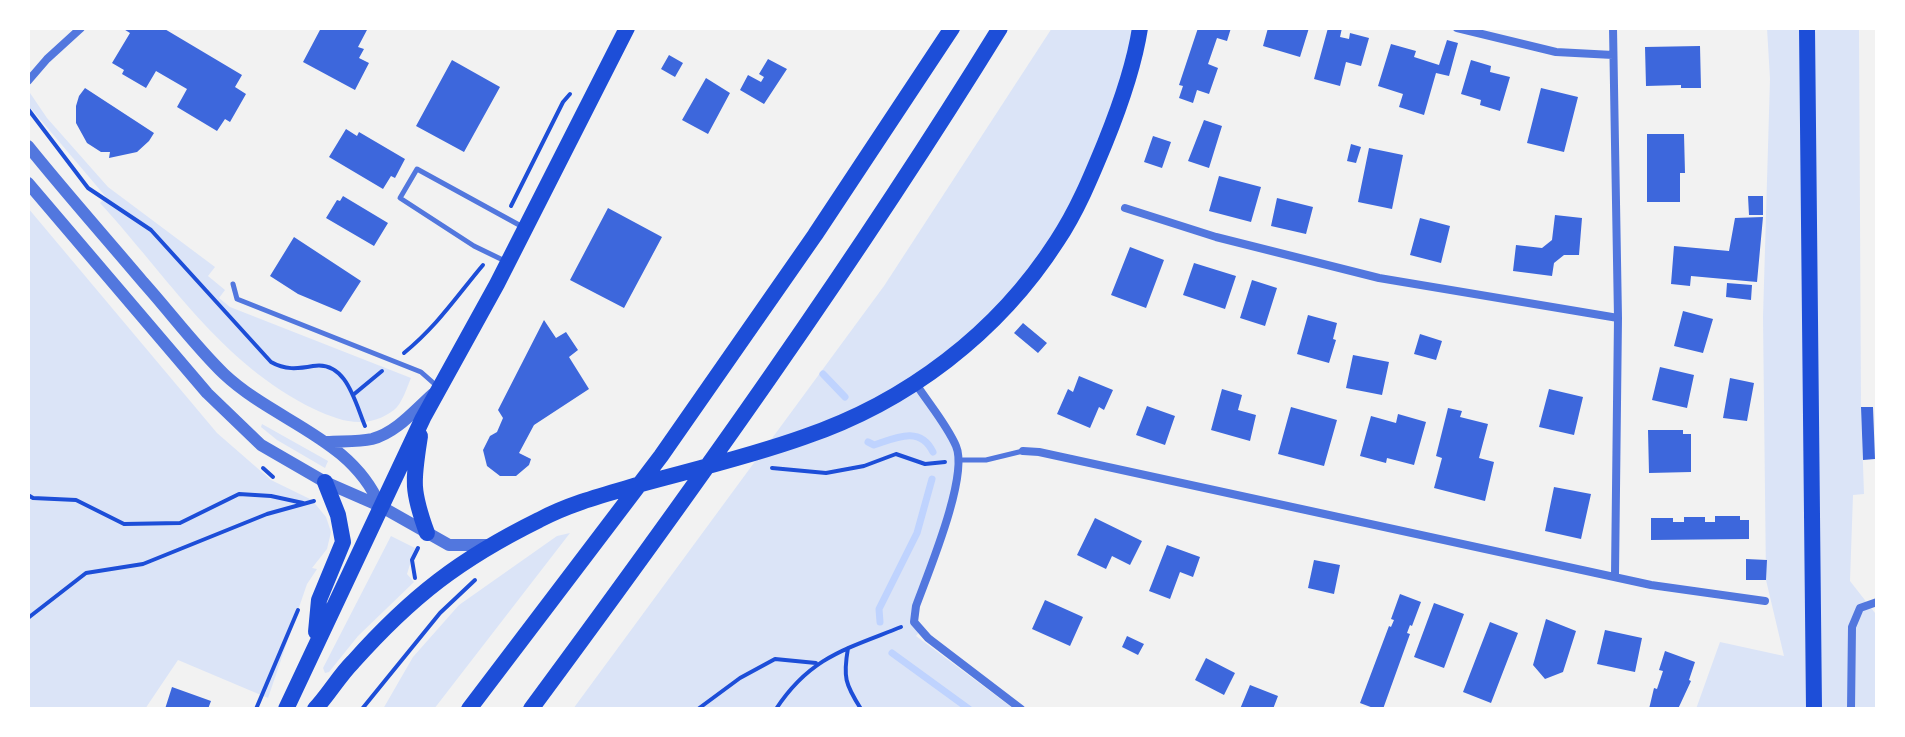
<!DOCTYPE html>
<html>
<head>
<meta charset="utf-8">
<style>
	body { margin:0 }
	#map { position:relative; width:1905px; height:737px; overflow:hidden; background:#f2f2f2; font-family:"Varela Round",sans-serif }
	canvas { display:block }
	.frame { position:absolute; inset:0; border:30px solid #fff; pointer-events:none }
</style>
</head>
<body>
<div id="map">
<canvas width="1905" height="737"></canvas>
<div class="frame"></div>
</div>
<script>
const context = document.querySelector('canvas').getContext('2d');
context.lineJoin = 'round';
function paint(path, color) { context.fillStyle = color; context.fill(path, 'evenodd'); }
function stroke(path, color, width, dash) { context.strokeStyle = color; context.lineWidth = width; context.lineCap = dash ? 'butt' : 'round'; context.setLineDash(dash || []); context.stroke(path); }
paint(new Path2D(`
	M1052,28H1140L1086,190L1015,297L916,384L956,446V490L914,614L920,631L916,636L1014,709H573L884,286Z
	M1767,28H1859L1861,407L1864,494L1853,495L1850,581L1875,613L1877,709H1696L1720,642L1784,656L1766,580L1763,317L1770,79Z
	M28,90L47,118L108,187L215,267L208,276L225,290L219,298L230,307L411,378C407,387 402,404 394,410C367,430 342,422 314,409C221,364 168,277 100,203L106,197L28,105Z
	M28,208L217,433L271,480L312,500L326,517L331,532L327,549L312,568L317,569L307,584L268,698L178,660L145,709H28Z
	M262,424L328,461L325,468L277,440L261,427Z
	M570,533L434,709H383L413,657L459,605L557,536Z
	M391,536L415,548L407,574L414,582L358,636L329,672L325,673L323,668Z`), '#dbe4f7');
stroke(new Path2D(`
	M823,374L845,397
	M868,442L874,445C895,438 920,425 933,452
	M880,622L879,609L917,533L932,479
	M892,653L969,709`), '#bfd3fe', 7);
paint(new Path2D(`
	M122,28H163L242,75L235,87L246,94L230,122L225,119L217,131L177,107L187,89L156,71L146,88L122,74L124,70L112,63L130,33Z
	M321,28H368L358,47L364,49L359,58L369,63L355,90L303,62Z
	M1198,28H1231L1227,41L1217,38L1208,64L1218,68L1209,94L1197,90L1193,103L1179,98L1183,86L1179,85Z
	M1268,28H1309L1300,57L1263,46Z
	M1328,28H1342L1340,37L1349,39L1350,33L1369,38L1361,66L1346,62L1340,86L1314,79Z
	M1447,40L1458,43L1449,76L1436,73L1424,115L1399,107L1403,94L1378,86L1391,44L1416,51L1414,57L1439,65Z
	M1700,46L1701,88H1681V85L1646,86L1645,47Z
	M669,55L683,63L675,77L661,69Z
	M768,59L787,69L764,104L740,90L748,75L761,82L764,77L759,74Z
	M452,60L500,87L464,152L416,126Z
	M1471,60L1491,66L1490,72L1510,77L1500,111L1480,105L1481,100L1461,94Z
	M706,78L730,93L708,134L682,120Z
	M85,88L154,133L149,141L137,152L109,158L110,152H101L87,143L76,123V106L79,96Z
	M1541,88L1578,97L1564,152L1527,143Z
	M1204,120L1222,126L1209,168L1188,161Z
	M346,129L357,136L359,132L405,159L395,178L391,176L383,189L329,157Z
	M1647,134H1684L1685,173H1680V202H1647Z
	M1153,136L1171,142L1162,168L1144,162Z
	M1351,144L1361,147L1356,163L1347,161Z
	M1369,148L1403,155L1392,209L1358,202Z
	M1219,176L1261,187L1251,222L1209,211Z
	M343,196L388,223L374,246L326,218L337,200L340,201Z
	M1748,196H1763V215H1749Z
	M1277,198L1313,207L1306,234L1271,226Z
	M608,208L662,237L624,308L570,280Z
	M1555,215L1582,218L1579,255H1564L1554,263L1552,276L1513,271L1516,245L1542,248L1552,240Z
	M1763,217L1757,282L1691,276L1690,286L1671,284L1674,246L1729,251L1735,218Z
	M1420,218L1450,226L1441,263L1410,255Z
	M294,237L361,281L341,312L298,294L270,276Z
	M1130,247L1164,260L1146,308L1111,295Z
	M1194,263L1236,276L1225,309L1183,295Z
	M1252,280L1277,288L1265,326L1240,318Z
	M1727,283L1752,285L1751,300L1726,297Z
	M1683,311L1713,319L1703,353L1674,346Z
	M1308,315L1337,323L1333,339L1336,340L1329,363L1297,354Z
	M544,320L556,338L566,332L578,350L569,357L589,389L534,425L519,453L531,459L529,465L516,476H500L487,466L483,450L490,436L497,432L503,418L498,410Z
	M1023,323L1047,343L1038,353L1014,333Z
	M1420,334L1442,341L1436,360L1414,354Z
	M1353,355L1389,362L1382,395L1346,388Z
	M1660,367L1694,375L1687,408L1652,400Z
	M1079,376L1113,390L1104,410L1099,407L1090,428L1057,414L1068,389L1073,392Z
	M1730,378L1754,383L1747,421L1723,418Z
	M1222,389L1242,395L1238,410L1256,415L1250,441L1211,430Z
	M1549,389L1583,397L1574,435L1539,427Z
	M1147,406L1175,416L1165,445L1136,435Z
	M1291,407L1337,420L1324,466L1278,454Z
	M1861,407H1873L1875,459L1863,460Z
	M1448,408L1462,411L1460,417L1488,424L1479,458L1494,462L1485,501L1434,488L1442,458L1436,456Z
	M1398,414L1426,422L1414,465L1387,458L1386,463L1360,456L1371,416L1396,423Z
	M1648,430H1683V434H1691V472L1649,473Z
	M1554,487L1591,494L1581,539L1545,531Z
	M1715,516H1740V520H1749V539L1651,540V518H1673V522H1684V517H1705V522H1715Z
	M1095,518L1142,541L1130,565L1112,556L1106,569L1077,555Z
	M1167,545L1200,557L1193,577L1180,572L1170,599L1149,591Z
	M1746,559L1767,560L1766,580H1746Z
	M1314,560L1340,565L1334,594L1308,588Z
	M1400,594L1421,602L1412,626L1410,625L1407,633L1410,634L1383,709H1376L1360,703L1389,626L1391,627L1394,620L1391,619Z
	M1045,600L1083,617L1070,646L1032,629Z
	M1434,603L1464,614L1444,668L1414,657Z
	M1546,619L1576,631L1563,672L1545,679L1533,665Z
	M1490,622L1518,633L1491,703L1463,692Z
	M1605,630L1642,638L1635,672L1597,664Z
	M1127,636L1144,644L1138,655L1122,647Z
	M1665,651L1695,662L1689,680L1691,681L1678,709H1649L1654,688L1657,689L1663,671L1659,670Z
	M1206,658L1235,673L1224,695L1195,680Z
	M1250,685L1278,696L1273,709H1240Z
	M172,687L211,701L208,709H165Z`), '#3d67dc');
stroke(new Path2D(`
	M28,109L88,188L151,230L271,362C285,370 297,369 313,366C346,360 355,402 365,426
	M511,206L563,102L570,94
	M404,353C438,325 456,297 483,265
	M353,395L382,371
	M263,468L273,477
	M772,468L826,473L864,466L896,454L925,464L945,462
	M28,495L33,498L76,500L124,524L180,523L239,494L271,496L303,503
	M415,578L412,560L418,548
	M28,618L86,573L143,564L267,514L314,501
	M848,648C843,677 845,684 861,709
	M256,709L298,610
	M362,709L440,613L475,580
	M698,709L740,678L775,659L816,663
	M776,709C810,657 846,649 901,627`), '#1d4ed8', 4);
stroke(new Path2D(`
	M507,262L474,246L400,198L417,169L521,226
	M233,284L237,299L421,372L438,387
	M960,460H986L1023,451`), '#5277de', 5);
stroke(new Path2D(`
	M1457,28L1556,52L1613,55
	M1613,28L1618,318L1615,575
	M28,81L47,59L81,28
	M1125,208L1216,237L1379,278L1618,318
	M916,384C929,404 947,425 956,446C969,476 928,573 916,606L914,622L928,638L1021,709
	M1023,451L1039,452L1651,585L1765,601
	M1851,709L1852,627L1860,608L1877,602`), '#5277de', 8);
stroke(new Path2D(`
	M28,146C65,192 105,237 143,282C170,312 195,346 224,374C275,422 352,438 380,506
	M28,183L207,393L261,445L325,482L380,506L449,545H489
	M327,442C341,441 358,442 372,439C396,433 415,410 433,394`), '#5277de', 12);
stroke(new Path2D(`
	M1807,28L1814,709
	M420,436C413,481 411,489 427,533
	M316,632L319,600L343,542L338,515L325,482
	M286,709L423,418L497,284L627,28
	M315,709C329,694 339,676 353,662C412,596 460,559 539,520C571,503 607,494 641,484C696,469 751,456 804,437C907,402 998,333 1057,241C1077,211 1091,177 1105,143C1120,106 1134,67 1140,28
	M469,709L661,456L815,235L952,28
	M531,709C695,487 855,263 1000,28`), '#1d4ed8', 16);
</script>
</body>
</html>
